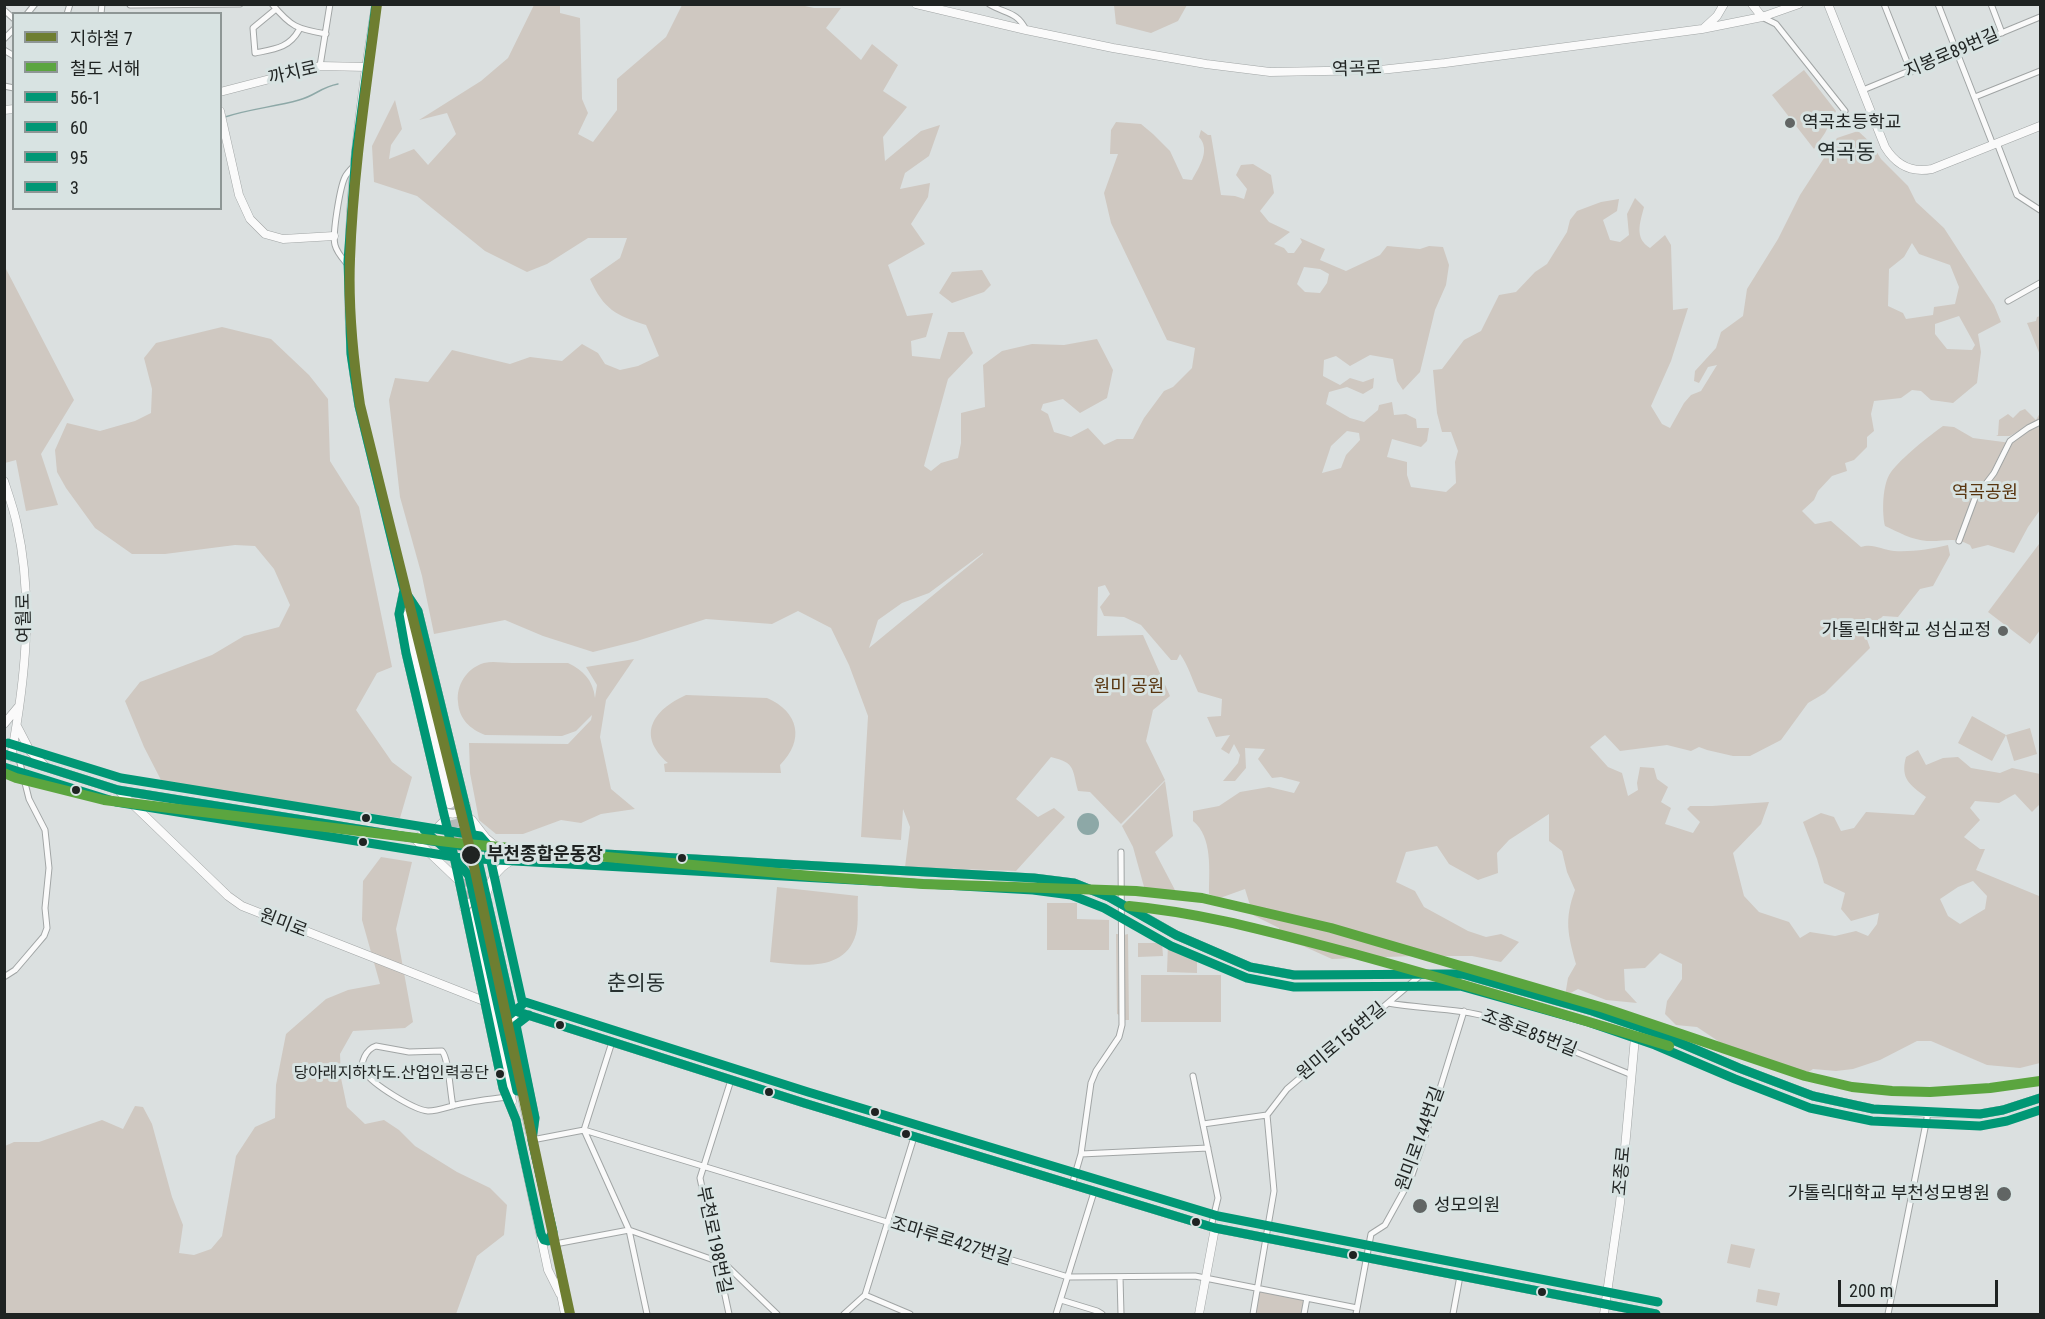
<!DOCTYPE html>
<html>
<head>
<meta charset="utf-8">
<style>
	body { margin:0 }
	#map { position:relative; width:2045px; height:1319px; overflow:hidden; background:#dbe0e0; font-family:"Roboto Condensed","Noto Sans KR",sans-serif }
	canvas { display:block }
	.frame { position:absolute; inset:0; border:6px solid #1f2322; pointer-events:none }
	.legend { position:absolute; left:12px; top:12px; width:210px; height:198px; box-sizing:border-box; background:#d8e3e2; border:2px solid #8e9695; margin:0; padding:8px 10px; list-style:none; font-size:18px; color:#1f2322 }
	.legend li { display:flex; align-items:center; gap:12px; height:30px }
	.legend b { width:30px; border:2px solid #8e9695 }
	.scale { position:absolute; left:1838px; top:1280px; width:160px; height:27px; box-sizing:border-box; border:3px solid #1f2322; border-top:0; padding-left:8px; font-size:18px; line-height:21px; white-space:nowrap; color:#1f2322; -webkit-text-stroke:4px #d8e3e2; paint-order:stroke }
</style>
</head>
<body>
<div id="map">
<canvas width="2045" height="1319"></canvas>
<div class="frame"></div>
<ul class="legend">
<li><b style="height:8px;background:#6e7e31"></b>지하철 7</li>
<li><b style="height:8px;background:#5ba53f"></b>철도 서해</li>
<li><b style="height:8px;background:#009775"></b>56-1</li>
<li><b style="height:8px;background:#009775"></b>60</li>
<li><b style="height:8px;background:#009775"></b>95</li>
<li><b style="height:8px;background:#009775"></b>3</li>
</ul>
<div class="scale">200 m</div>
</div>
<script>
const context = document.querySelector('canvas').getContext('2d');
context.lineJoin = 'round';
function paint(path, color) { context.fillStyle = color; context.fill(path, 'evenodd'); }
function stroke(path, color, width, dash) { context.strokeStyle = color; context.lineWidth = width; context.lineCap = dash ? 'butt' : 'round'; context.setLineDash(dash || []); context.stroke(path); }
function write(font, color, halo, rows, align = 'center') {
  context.font = font + ' "Roboto Condensed","Noto Sans KR",sans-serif'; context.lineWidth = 6; context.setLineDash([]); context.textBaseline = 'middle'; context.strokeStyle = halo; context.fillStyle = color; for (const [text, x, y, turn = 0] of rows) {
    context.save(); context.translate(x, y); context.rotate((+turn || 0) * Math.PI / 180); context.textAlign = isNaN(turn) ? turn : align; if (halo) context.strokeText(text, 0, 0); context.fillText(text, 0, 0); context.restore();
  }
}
paint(new Path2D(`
	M796,4L814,8H841L826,28L861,60L872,44L898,65L883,91L907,107L883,137L885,161L921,131L940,125L929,156L905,173L900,189L930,183L928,197L911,224L925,244L888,265L907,316L933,313L926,337L911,341L912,356L940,359L948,332H964L973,353L948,379L924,466L931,471L941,463L958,458L961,443V413L985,407L983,365L1002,351L1032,344L1064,345L1097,339L1113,370L1107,398L1080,413L1063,399L1043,404L1041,410L1048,414L1054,432L1071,437L1088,428L1104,445L1117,439H1133L1144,418L1164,391L1173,387L1192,368L1195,348L1167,340L1111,223L1104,193L1118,154H1110L1111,130L1116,122L1141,124L1153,134L1170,151L1183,179L1192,180C1199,167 1211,150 1199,137L1201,130L1208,135H1211L1221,195L1235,196L1244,199L1247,189L1236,175L1241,165L1253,164L1271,175L1274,193L1260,211L1269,222L1290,232L1274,244L1284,248L1288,253H1294L1302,242L1300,238L1325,249L1320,260L1346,271L1380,255L1387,246L1420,249L1429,246L1443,247L1449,265L1446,285L1435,310L1420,372L1403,390L1397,381L1393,359L1370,355L1350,366L1336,356L1324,360L1323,376L1340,385L1350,378L1363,382L1374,378L1373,388L1363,394L1347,387L1329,392L1326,404L1350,418L1364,422L1378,410L1379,405L1392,402L1394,415L1406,414L1416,419L1417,428H1429L1427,441L1421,447L1392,439L1387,457L1407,462V475L1411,487L1446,492L1456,483L1455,462L1458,451L1451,432H1442L1437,413L1433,370L1442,369L1464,340L1481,331L1499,295L1516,292L1535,272L1547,264L1567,232L1570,220L1577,211L1601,202L1619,199L1617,211L1603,220L1610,240L1620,242L1629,235L1627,214L1635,198L1644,207C1640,223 1634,238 1650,248L1665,235L1671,245L1673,310L1688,308L1671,361L1651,406L1662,424L1670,428L1684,403L1691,395L1701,391L1717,365L1708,367L1699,383L1694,381L1695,371L1716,348L1721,332L1743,316L1747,289L1778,239L1800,195L1837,138L1858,131L1872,144L1881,159L1908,186L1916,202L1944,228L1994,305L2001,322L1978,334L1981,352L1977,383L1953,403L1931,400L1921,391L1912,390L1901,398L1874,401L1871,414L1874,431L1867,437V447L1854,460L1845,463L1847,471L1832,476L1818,491L1814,500L1802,511L1815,524L1831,521L1861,547C1873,543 1882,550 1894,551C1913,552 1931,549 1948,545L1950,555L1933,586L1920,589L1898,617L1883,616L1865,634L1870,648L1825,693L1808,703L1781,740L1750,756H1733L1707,750L1699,747L1691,751L1667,745L1620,751L1605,735L1590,747L1608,767L1622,773L1628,796L1638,790L1637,783L1640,767L1654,768L1657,779L1668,787L1661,802L1671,808L1665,824L1693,833L1700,822L1687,809L1690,806H1712L1769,802L1761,824L1733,853L1744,896L1759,912L1789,922L1800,938L1810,932L1835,936L1856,931L1868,936L1877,924L1879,913L1851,921L1841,909L1845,893L1824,883L1817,859L1803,822L1821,813L1834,817L1841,831L1854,828L1866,812L1914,815L1926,797C1910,785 1900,779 1906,757L1918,750L1926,765L1943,758L1958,757L1971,768L2000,773L2012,768L2040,774V804L2032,812L2015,794L1999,803L1975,801L1970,808L1980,820L1964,837L1980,849H1985L1976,870L2039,896L2040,903V1063L2020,1068L1987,1065L1931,1041H1917L1880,1060L1853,1069L1836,1071L1813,1069L1804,1075L1769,1060L1724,1045L1697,1027L1676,1025L1665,1014L1667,1001L1682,979V964L1660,953L1645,968L1624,969L1625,990L1637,1003L1606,1000L1578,989L1565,996L1568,978L1576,964C1568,935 1564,920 1575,890L1567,872L1562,851L1549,841V814L1509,840L1497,853L1498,873L1478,880L1449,864L1437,846L1406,852L1396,882L1415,891L1424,907L1468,931L1486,937L1501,934L1519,942L1501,962L1472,956H1413L1332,959L1303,946L1278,939L1279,928L1253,915L1245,889L1220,898L1209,894C1209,871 1213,837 1193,821V811L1219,806L1240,792L1269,787L1294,793L1300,782L1281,777L1272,778L1258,759L1265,749L1245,748L1246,768L1235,781H1223L1238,763L1240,755L1234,744L1229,754L1221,749L1230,735L1216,737L1207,717L1221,716L1222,699L1198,692C1192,679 1188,665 1180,654L1177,660H1171L1141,625L1124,617L1104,616L1100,607L1110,594L1105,585L1098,587L1097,636L1143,635L1170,696L1153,710L1146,741L1165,780L1121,824L1090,792L1078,791C1072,769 1076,763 1051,757L1016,799L1038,817L1054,808L1065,817L1016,871L905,867L910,827L903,809L901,840L861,837L868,716L849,665L831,628L798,611L772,624L706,619L637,641L593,652L543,636L505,620L434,634L422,576L400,497L389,400L395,378L428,382L452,350L510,364L530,357L562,361L582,344L598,353L605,364L620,370L638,366L659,356L646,325C616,315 604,310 590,279L620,258L627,238H588L547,264L527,272L485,251L417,196L374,182L372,146L395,100L402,129L391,145L389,159L414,149L428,165L456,134L447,113L419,120L481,81L508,58L534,5H560V13L580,18L582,99L588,113L578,134L593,142L617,110V79L666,37L682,5ZM1912,243L1919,254L1950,265L1959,287L1955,304L1934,307L1933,315L1906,319L1903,313L1888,306L1889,269L1904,257ZM1304,267L1320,269L1329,274L1327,283L1320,293L1305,292L1297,284ZM1959,316L1975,345L1972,350L1947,349L1935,334V324ZM1347,431L1359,433L1360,440L1346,455L1341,468L1322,473L1331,446ZM983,553V554L869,648L878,620L902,603L929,593ZM1973,881L1987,896L1985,909L1960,924L1948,916L1940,899L1958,887Z
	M1114,5V4L1187,5L1178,21L1151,33L1116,24Z
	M1804,70L1836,111L1825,133L1814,149L1772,95Z
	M6,269L74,400L41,454L58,505L26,511L16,460L5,463Z
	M982,270L991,285L984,292L952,303L939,293L952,272Z
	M2040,316V355L2027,323L2036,321L2037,317Z
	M222,327L271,339L309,375L328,399L330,461L359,507L392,667L377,673L356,710L392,762L412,777L400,818L162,782L144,747L125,701L140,682L212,655L244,636L279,627L290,605L274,569L255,546L235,545L165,554H132L95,528L66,488L57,472L55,450L67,423L100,431L135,421L151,413L152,389L144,358L156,343Z
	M2025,409L2036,420L2040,413V419L2010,436H1996L1998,435L1999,420L2008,414L2013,418L2020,411Z
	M2040,425V510L2028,527L2014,553L1988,545L1972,549L1970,545C1953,536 1944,542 1927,541C1912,540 1898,532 1885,526C1882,513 1882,484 1891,472C1901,458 1929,436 1943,426L1954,427L1973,438L2011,443L2016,438Z
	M2039,544L2040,630L2030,644L1988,612Z
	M634,659L606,700L600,737L611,789L635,809L601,814L581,823L561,820L523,834H496L479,820L470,773L469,743L568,744L591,720L592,715L576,731L562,736L485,735C470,729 459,719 458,702C456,685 467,668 484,663C493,661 503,663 512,663C530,663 549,663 568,663C583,670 593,680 595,698L597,685L586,667Z
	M686,695L767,698C799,712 805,740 780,765L781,773L665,772L664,764L668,763C636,735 653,710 686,695Z
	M1972,716L2006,735L2030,728L2037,754L2014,761L2006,735L1992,761L1958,743Z
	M1165,781L1173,836L1155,852L1176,892L1146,894L1133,847L1122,826Z
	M381,857L412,862L396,929L413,1022L405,1028L353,1031L340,1054L341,1078L347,1107L365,1124L384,1120L399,1130L415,1146L457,1172L490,1188L507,1205L504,1235L477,1256L456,1314H5V1146L14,1142H39L102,1120L123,1129L135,1106L143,1107L152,1124L172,1197L183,1225L179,1253L194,1255L211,1249L222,1236L236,1156L255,1127L275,1118L276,1085L286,1034L326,999L348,990L380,984L362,920L363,881Z
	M777,887L858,896C857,908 859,922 856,934C845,973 800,965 770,962Z
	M1047,903H1077V919L1109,920V950H1047Z
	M1116,934H1119L1120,1015L1117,1014Z
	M1128,934L1129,1020H1125L1124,935Z
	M1138,943H1162L1163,956L1138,957Z
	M1168,943L1197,960V973L1167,972Z
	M1141,975H1221V1022H1141Z
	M1731,1244L1755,1249L1750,1268L1727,1263Z
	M1258,1289L1307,1298L1304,1314H1253Z
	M1758,1289L1780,1293L1777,1306L1756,1302Z`), '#cfc8c1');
paint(new Path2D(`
	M1077 824a11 11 0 1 1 22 0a11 11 0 1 1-22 0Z`), '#8da8a7');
stroke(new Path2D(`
	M225,117C249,109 274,107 299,100C315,96 321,87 338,84`), '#8da8a7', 1.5);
stroke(new Path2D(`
	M457,803L480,905
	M451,808L474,911`), '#b5baba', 8, [8, 4]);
const street = new Path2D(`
	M272,4C291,27 297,29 326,34
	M989,4C1005,14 1017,11 1026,30
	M1884,4L1911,72
	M1938,4L1993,145
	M1991,4L2002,33
	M130,5L240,4
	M276,9L253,28L255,53C275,49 289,48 299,30
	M4,10L14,19
	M27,14L35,4
	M67,14L70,4
	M101,14L102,4
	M1762,17L1776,24L1845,111
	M4,39L14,29
	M4,50L14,56
	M320,66L330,4
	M4,86L14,88
	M1863,90L2040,17
	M1975,97L2040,71
	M1997,143L2017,195L2040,210
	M348,265C343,259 337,253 335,245C332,235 340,187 345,177C347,173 351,169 354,166
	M2008,301L2040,283
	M1959,541L1975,498L1994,473L2010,441L2028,428L2040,422
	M4,977L15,970L27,956L44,936L47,928L45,908L49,868L45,830L29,799L19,759
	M1388,1003C1422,1009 1459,1008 1492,1018L1632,1075
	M612,1042L584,1130L629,1230L647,1314
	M1193,1076L1218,1198L1211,1227
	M453,1106C450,1093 449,1059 442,1051L409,1052L376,1046C367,1049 358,1063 365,1072C372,1084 414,1110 428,1111C439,1111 450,1106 460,1104C475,1101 491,1099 507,1097
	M1203,1124L1267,1115
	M532,1140L584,1130L1068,1277L1195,1276L1357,1308
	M1081,1154L1208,1148
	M1072,1185L1081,1154L1091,1083L1096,1071L1119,1037L1122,1025L1121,852
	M555,1244L629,1230L725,1264L777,1314
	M1120,1277L1121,1314
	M865,1295L910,1314
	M1061,1300L1097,1311L1102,1314
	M729,1314L700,1178L731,1080
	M844,1314L865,1295L914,1137
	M1056,1314L1094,1192
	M1253,1314L1274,1191L1267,1115L1287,1089L1422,974
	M1304,1314L1307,1298
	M1356,1314L1371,1234L1385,1225L1411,1178L1424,1140L1464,1011
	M1453,1314L1460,1276
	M1888,1314L1928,1113`);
const secondary = new Path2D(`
	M376,4C357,119 343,236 351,351C353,370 356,388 359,406L457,803
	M916,4L1026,30L1113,48L1206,64L1270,72L1380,70L1445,63L1702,29L1762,17L1799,4
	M1752,4L1762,17
	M1828,4L1885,147C1896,165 1912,173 1932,169L2040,126
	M1704,28L1717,16L1724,4
	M220,92L320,66L367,67
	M4,110L14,109
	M220,111L239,195L250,219L265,234L283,239L334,236
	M4,481C9,496 14,510 17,525C34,602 25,681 11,757
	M403,594L399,614L406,653L455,861L503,1088L516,1120L548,1270L560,1294
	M408,596L418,611L467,812L512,1010L535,1118L532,1140L561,1270V1294L565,1314
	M407,615L408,626L450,804
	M4,724L19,706
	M17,726L30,751L46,767
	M4,754L118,790L463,846L1034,878L1074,883L1109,897
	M119,791L228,896L242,906L484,1001
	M443,811C453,816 459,814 466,805
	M472,820L486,838L498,848
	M416,838L436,829L445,820
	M416,840L457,879
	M487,892C495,867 508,862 530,851
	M464,908C471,899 478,899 488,903
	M481,910L530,1133
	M474,911L512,1101
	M1138,913L1176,935L1250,967L1294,975L1462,974L1592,1011L1659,1034L1739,1068L1813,1096L1873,1109L1928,1113L1980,1114L2003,1110L2040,1098
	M512,1010L804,1103L1215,1228L1656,1314
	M1199,1314L1215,1228
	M1604,1314L1620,1203L1636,1026`);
stroke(street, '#a1a5a5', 7);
stroke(secondary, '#a1a5a5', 9);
stroke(street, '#fafafa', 5);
stroke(secondary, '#fafafa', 8);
const secondaryBridge = new Path2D(`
	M1109,897L1138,913`);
stroke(secondaryBridge, '#a1a5a5', 9, []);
stroke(secondaryBridge, '#fafafa', 8);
stroke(new Path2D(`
	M376,4L356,152L348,261L351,354L359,406L404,590L418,611L467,812L512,1010L804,1103L1215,1228L1656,1314
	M403,583L404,590L399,614L406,653L455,861L503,1088L516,1120L541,1234L544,1240L548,1241L553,1232L532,1140L535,1118L516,1025L529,1015`), '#009775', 9);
stroke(new Path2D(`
	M4,754L118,790L463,846L1034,878L1074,883L1109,897L1176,935L1250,967L1294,975L1462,974L1592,1011L1659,1034L1739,1068L1813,1096L1873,1109L1980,1114L2003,1110L2040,1098`), '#009775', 9);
stroke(new Path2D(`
	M4,767L116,802L461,858L1033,890L1071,895L1104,908L1171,946L1247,978L1294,987L1460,986L1588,1022L1655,1045L1735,1079L1810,1108L1872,1121L1980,1126L2007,1121L2040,1110`), '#009775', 9);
stroke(new Path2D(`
	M8,743L121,778L480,836L487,844L522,1001L808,1092L1218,1216L1658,1302
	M424,830L452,855L469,876L517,1091L504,1025L507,1017L522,1005`), '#009775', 9);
stroke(new Path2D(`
	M4,773L16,778L104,800L457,843L811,876L923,884L1136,891L1202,898L1331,928L1604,1008L1805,1076L1852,1087L1892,1091L1930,1092L1990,1088L2040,1081
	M1129,906C1205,913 1277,934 1351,953C1457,982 1563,1014 1669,1046`), '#5ba53f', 10);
stroke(new Path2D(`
	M377,4C366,89 353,174 350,259C348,308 353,357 360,405L472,857L570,1314`), '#6e7e31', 10);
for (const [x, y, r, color] of [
	[1790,123,6,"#616564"],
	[2003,631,6,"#616564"],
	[76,790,5,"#1f2322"],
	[366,818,5,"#1f2322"],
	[363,842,5,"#1f2322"],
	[471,855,10,"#1f2322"],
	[682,858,5,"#1f2322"],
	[560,1025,5,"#1f2322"],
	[500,1074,5,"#1f2322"],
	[769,1092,5,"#1f2322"],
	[875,1112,5,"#1f2322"],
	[906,1134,5,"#1f2322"],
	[2004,1194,8,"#616564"],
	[1420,1206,8,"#616564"],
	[1196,1222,5,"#1f2322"],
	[1353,1255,5,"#1f2322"],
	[1542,1292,5,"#1f2322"]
]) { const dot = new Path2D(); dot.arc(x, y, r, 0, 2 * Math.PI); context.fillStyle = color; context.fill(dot); stroke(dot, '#d8e3e2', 2); }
write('16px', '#1f2322', '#d8e3e2', [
	["당아래지하차도.산업인력공단",489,1074]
], 'right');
write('18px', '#1f2322', '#d8e3e2', [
	["지봉로89번길",1952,54,-23],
	["역곡로",1357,70,-2],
	["까치로",293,74,-13],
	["여월로",25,618,-91],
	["원미로",283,924,21],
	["조종로85번길",1529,1034,21],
	["원미로156번길",1342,1042,-40],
	["원미로144번길",1421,1139,-70],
	["조종로",1623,1171,-85],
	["부천로198번길",713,1240,78],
	["조마루로427번길",951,1242,17]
]);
write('18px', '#1f2322', '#d8e3e2', [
	["역곡초등학교",1802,123],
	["가톨릭대학교 성심교정",1991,631,"right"],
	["가톨릭대학교 부천성모병원",1990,1194,"right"],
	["성모의원",1434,1206]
], 'left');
write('18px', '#58350f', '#d8e3e2', [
	["역곡공원",1985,493],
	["원미 공원",1129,687]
]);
write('bold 18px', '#1f2322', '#d8e3e2', [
	["부천종합운동장",487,855]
], 'left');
write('21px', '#283130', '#d8e3e2', [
	["역곡동",1846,154],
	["춘의동",636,985]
]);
</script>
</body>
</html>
